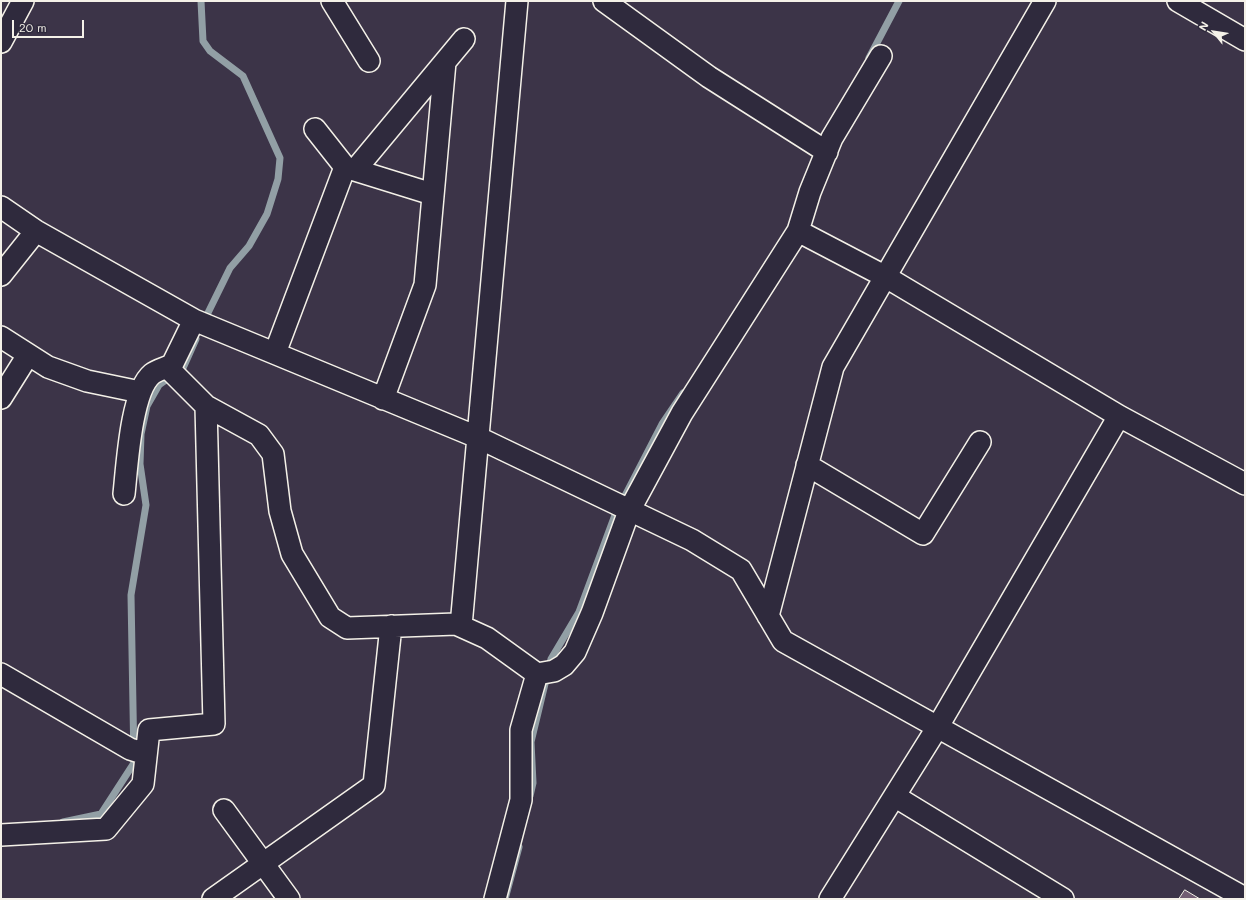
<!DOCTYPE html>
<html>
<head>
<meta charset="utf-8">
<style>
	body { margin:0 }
	#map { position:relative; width:1246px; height:900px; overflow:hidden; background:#3c3448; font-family:Mali,sans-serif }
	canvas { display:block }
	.frame { position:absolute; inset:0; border:2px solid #f4f1e8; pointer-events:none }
	.north { position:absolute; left:1194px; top:12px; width:40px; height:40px; -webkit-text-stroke:3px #2f2a3d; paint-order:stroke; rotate:300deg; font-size:11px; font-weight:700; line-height:16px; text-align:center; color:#f4f1e8 }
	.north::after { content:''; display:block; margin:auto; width:14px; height:18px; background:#f4f1e8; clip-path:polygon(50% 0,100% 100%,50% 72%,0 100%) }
	.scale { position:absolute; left:12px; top:20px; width:72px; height:18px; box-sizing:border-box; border:2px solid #f4f1e8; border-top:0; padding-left:5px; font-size:12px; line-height:14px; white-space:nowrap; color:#f4f1e8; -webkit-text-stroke:3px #2f2a3d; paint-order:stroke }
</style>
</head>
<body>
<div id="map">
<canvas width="1246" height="900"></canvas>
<div class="frame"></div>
<div class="north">N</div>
<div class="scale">20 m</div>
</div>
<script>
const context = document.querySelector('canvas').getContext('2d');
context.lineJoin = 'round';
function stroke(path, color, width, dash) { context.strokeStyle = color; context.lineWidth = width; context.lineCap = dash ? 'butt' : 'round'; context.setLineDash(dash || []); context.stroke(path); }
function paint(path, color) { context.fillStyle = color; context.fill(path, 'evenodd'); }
stroke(new Path2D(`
	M201,1L203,41L210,51L243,76L280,158L278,179L267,214L249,246L230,268L203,323
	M869,58L899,1
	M530,796L533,783L531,742L551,659L579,612L615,515L662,424L683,393
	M63,822L101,814L134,763L131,595L146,505L140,464L141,434L147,406L159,385L183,368L196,339
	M505,899L519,847`), '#929fa5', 7);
const building = new Path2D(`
	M1185,890L1200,899H1179Z`);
paint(building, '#725d73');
stroke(building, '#f4f1e8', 1);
const street = new Path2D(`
	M332,1L369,61
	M604,1L709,77L827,152
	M1178,1L1245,40
	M1,42L23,1
	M315,129L345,167
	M355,170L464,39
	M1,207L36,231L194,320L477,437L692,540L741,570L783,641L1243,897
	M798,231L886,277L1119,416L1245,484
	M1,275L36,231
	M1,337L48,367L87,381L140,392
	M275,353L345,167L432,194
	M1,398L28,355
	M383,399L425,285L445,62
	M206,406L259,435L273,454L280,511L292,554L330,617L347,628L456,624L487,638L537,674L521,730V800L495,899
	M807,465L923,534L980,442
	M124,494C127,467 131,391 152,374C157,370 166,368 172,365
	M768,616L833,367L1045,1
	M461,626L517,1
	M1,674L130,749L146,754
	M537,674L554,671L564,665L575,652L592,613L629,511L682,413L798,231L810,192L832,138L881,56
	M896,797L1063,899
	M224,810L289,899
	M1,835L106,829L143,784L149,730L214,724L206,406L172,372V365L194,320
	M213,899L374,785L391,626
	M830,899L937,728L1119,416`);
stroke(street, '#f4f1e8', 24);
stroke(street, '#2f2a3d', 21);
</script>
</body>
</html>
